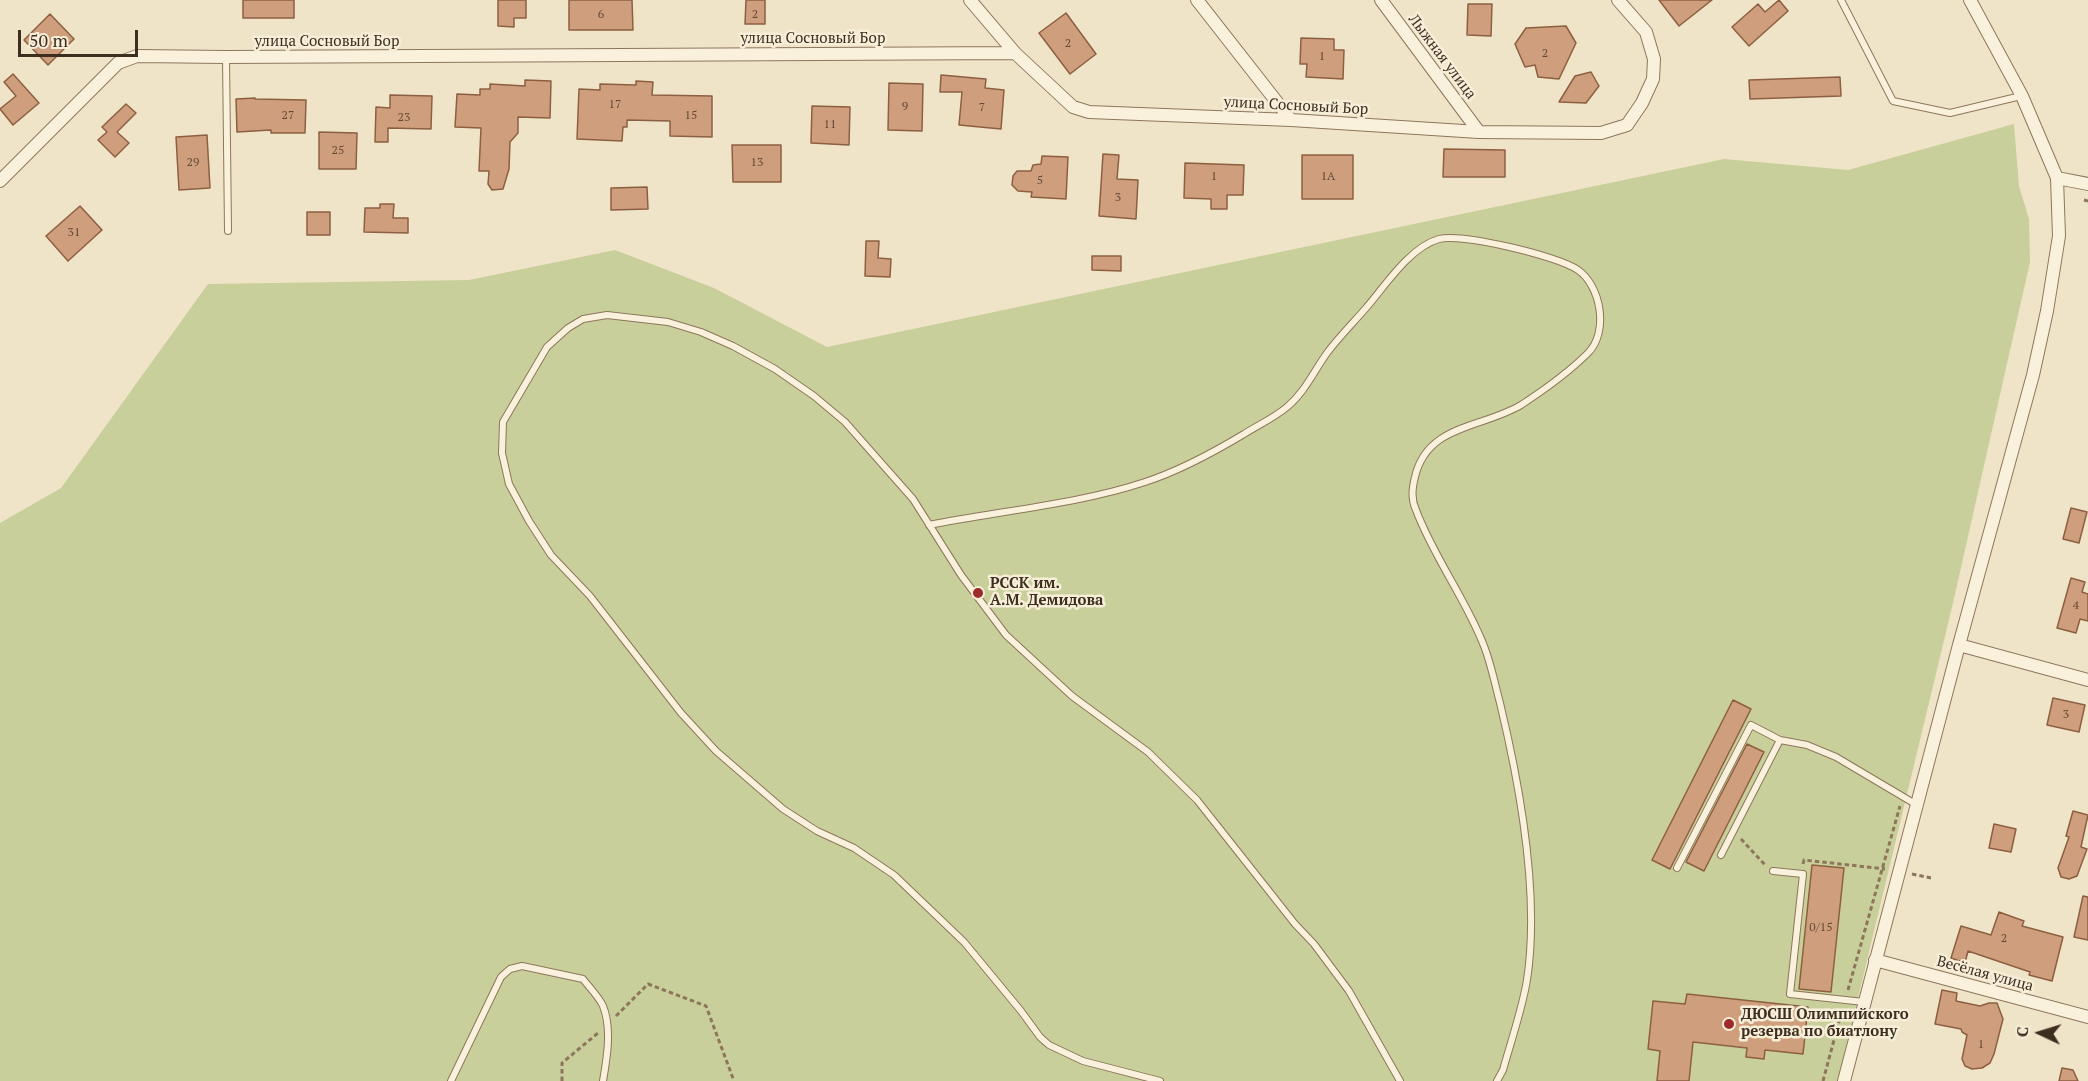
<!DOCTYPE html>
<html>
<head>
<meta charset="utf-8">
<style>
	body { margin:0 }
	#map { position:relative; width:2088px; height:1081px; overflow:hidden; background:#f0e4c8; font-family:"PT Serif",serif }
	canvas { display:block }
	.north { position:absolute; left:2010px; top:1003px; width:60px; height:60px; -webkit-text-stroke:4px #f7eed8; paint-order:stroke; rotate:274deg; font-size:16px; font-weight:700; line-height:24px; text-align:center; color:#3d2e20 }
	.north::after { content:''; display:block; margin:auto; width:21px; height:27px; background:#3d2e20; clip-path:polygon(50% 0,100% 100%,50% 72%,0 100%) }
	.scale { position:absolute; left:18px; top:30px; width:120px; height:27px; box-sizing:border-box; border:3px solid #3d2e20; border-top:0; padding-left:8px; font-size:18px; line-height:21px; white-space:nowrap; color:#3d2e20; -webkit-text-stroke:4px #f7eed8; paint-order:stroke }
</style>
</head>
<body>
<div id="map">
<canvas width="2088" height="1081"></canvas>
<div class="north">С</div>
<div class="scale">50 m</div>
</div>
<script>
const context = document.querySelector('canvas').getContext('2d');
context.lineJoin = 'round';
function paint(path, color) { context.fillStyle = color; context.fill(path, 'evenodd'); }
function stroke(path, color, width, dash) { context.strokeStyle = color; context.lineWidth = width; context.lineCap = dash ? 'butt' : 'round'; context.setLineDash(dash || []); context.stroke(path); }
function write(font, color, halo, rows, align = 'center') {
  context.font = font + ' "PT Serif",serif'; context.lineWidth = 5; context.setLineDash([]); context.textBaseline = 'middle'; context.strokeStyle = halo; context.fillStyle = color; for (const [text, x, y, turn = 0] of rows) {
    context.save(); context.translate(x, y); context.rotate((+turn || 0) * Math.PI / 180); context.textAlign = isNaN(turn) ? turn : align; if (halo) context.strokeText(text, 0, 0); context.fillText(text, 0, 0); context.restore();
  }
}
paint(new Path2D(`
	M2014,124L2019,186L2029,219L2030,262L1953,603L1838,1081H0V523L61,488L208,284L469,280L615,250L714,288L827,347L1724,159L1848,170Z`), '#c9cf9b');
const building = new Path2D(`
	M243,0H294V18H243Z
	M498,0H526V18H514V27L498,26Z
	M569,0H632L633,30H569Z
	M746,0H765V24H745Z
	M1659,0H1712L1679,26Z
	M1779,0L1788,11L1749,46L1732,27L1758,4L1765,12Z
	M1468,4H1492L1491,36L1467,35Z
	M1066,13L1096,54L1070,74L1039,33Z
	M50,14L74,39L48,65L24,40Z
	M1566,26L1576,43L1559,79L1538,77L1535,65L1525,67L1515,44L1526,28Z
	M1301,38L1334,39V50H1344L1343,79L1306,77L1307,64H1300Z
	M1591,72L1599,86L1586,103L1559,102L1575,76Z
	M13,74L39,103L13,125L0,109L16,96L4,82Z
	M941,75L986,79L985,88L1004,90L1001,129L959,125L962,92H940Z
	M1840,77L1841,96L1750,99L1749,80Z
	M525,80L551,81L550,118L518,117V133L510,142L509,169L503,189L492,190L488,184L489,171H479L481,128L455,127L457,94L480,95V89H490V84L525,86Z
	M636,81L653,82L652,95L712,96V137L670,136V121L627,120V127H623L622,141L577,139L579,89L600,90V84L636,85Z
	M889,83L923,84L922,131L888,130Z
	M390,95L432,96L431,129L388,128V142H375L376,107L390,108Z
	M255,98V99L306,100L305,133H271V130L237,132L236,99Z
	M126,104L136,113L117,132L129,143L115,157L98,140L107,132L102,127Z
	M812,106L850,107L849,145L811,143Z
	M319,132L357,133L356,169H319Z
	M207,135L210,188L179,190L176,137Z
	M732,145H781V182H733Z
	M1444,149L1505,150V177H1443Z
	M1103,154L1119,155L1117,179L1138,180L1136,219L1099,216Z
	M1302,155H1353V199H1302Z
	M1042,156L1068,157L1066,199L1031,197L1032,192L1018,191L1012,185L1013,176L1017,171H1031L1033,165L1041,164Z
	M1185,163L1244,165L1243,195H1227V209H1211V199L1184,198Z
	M647,187L648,209L611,210V188Z
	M380,204H394L393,218H408V233L364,232L365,208H380Z
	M80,206L102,230L68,261L46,236Z
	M307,212H330V235H307Z
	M866,241H879L878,258L891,259L890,277L865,276Z
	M1092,256H1121V271L1092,270Z
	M2071,508L2087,512L2079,543L2063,539Z
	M2071,578L2085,582L2082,592L2088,594V621L2080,619L2076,633L2057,628Z
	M2053,698L2085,705L2079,732L2047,725Z
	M1733,700L1751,709L1670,869L1652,860Z
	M1747,744L1764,752L1704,871L1686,862Z
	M2073,811L2088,815L2081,847L2087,849L2077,876L2069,879L2061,877L2058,868L2069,837L2066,836Z
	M1994,824L2016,829L2011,852L1989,848Z
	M1812,865L1844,868L1831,992L1799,989Z
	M2083,896L2088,897V940L2074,937Z
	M1999,912L2024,921L2022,926L2063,937L2052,981L2029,975L2030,972L1968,951L1965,963L1951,958L1961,926L1991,935Z
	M1942,990L1957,993L1956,1001L1980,1006L1989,1003H1997L2003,1019L1994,1054L1990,1063L1982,1068L1972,1069L1965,1066L1962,1059L1967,1035L1962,1032L1961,1029L1935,1024Z
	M1687,994L1808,1007L1803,1054L1765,1050L1764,1059L1746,1057L1747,1048L1693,1042L1689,1081H1657L1660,1051L1648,1049L1653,1001L1685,1004Z
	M2062,1068L2073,1070L2078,1081H2059Z`);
paint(building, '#cf9f7d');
stroke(building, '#8d5f41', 1.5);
const service = new Path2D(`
	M1841,0L1893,101L1950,113L2021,96
	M226,57L228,231
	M929,525C999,511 1079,504 1145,482C1179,471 1214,452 1244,434C1258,425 1274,418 1287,407C1305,392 1314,371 1327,353C1339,337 1353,323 1366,308C1385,286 1410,247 1439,239C1462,233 1558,256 1578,270C1601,286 1609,332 1588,353C1569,372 1544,390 1521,405C1483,428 1427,424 1415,477C1412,489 1411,499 1416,510C1434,558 1466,599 1484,646C1491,664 1495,684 1500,703C1520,786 1540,895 1527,980C1522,1010 1511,1041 1503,1070L1497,1081
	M1721,855L1780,740
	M1677,868L1751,725L1780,740L1807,745L1836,757L1917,805
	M1773,871L1803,874L1790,994L1864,1002
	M451,1081L501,977L510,969L522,966L583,979C589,987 599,997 603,1006C612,1028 607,1058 603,1081
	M1160,1081L1083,1061L1049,1045L1040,1037L1021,1011L964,942L894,875L854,848L817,831L783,809L716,751L681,713L590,596L551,555L529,521L509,484L502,453L503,422L547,347L568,328L583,319L607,315L668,322L701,332L733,346L775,369L814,396L845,422L913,499L961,575L1006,635L1072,696L1148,752L1197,800L1295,924L1314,944L1349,991L1400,1081`);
const minor = new Path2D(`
	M970,0L1015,53
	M1197,0L1291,120
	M1381,0L1479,132
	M2057,178L2088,184
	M0,181L118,63L137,56L226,57L1015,53L1073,107L1089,112L1291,120L1479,132L1601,133L1627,125L1642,103L1653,79L1654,59L1646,32L1618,0
	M1959,645L2088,680
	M1875,960L2088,1017
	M1844,1081L1959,645L2033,375L2047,311L2059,236L2057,178L2022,96L1970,0`);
stroke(service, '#8d765c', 8);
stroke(minor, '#8d765c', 14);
stroke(new Path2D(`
	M2084,200L2088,201
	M1741,839L1765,865
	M1803,864L1804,860L1885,869
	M1912,874L1931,878
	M1848,990L1900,806
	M616,1016L648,984L706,1006L734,1081
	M562,1081V1063L598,1033
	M1823,1081L1842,1010`), '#8d765c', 3, [4.5, 3]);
stroke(service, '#faf1dc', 6);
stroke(minor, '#faf1dc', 12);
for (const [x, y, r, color] of [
	[978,593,6,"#9e2a2b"],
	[1729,1024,6,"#9e2a2b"]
]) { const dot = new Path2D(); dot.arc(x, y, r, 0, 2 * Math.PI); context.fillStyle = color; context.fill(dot); stroke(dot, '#f7eed8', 2); }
write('12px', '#624a37', null, [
	["6",601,15],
	["2",755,15],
	["2",1068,44],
	["2",1545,54],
	["1",1322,57],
	["17",615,105],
	["9",905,107],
	["7",982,108],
	["27",288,116],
	["15",691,116],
	["23",404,118],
	["11",830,125],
	["25",338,151],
	["29",193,163],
	["13",757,163],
	["1",1214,177],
	["1А",1328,177],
	["5",1040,181],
	["3",1118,198],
	["31",74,233],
	["4",2076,606],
	["3",2066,715],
	["0/15",1821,928],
	["2",2004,939],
	["1",1981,1045]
]);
write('15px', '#3d2e20', '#f7eed8', [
	["улица Сосновый Бор",813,39],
	["улица Сосновый Бор",327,42],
	["Лыжная улица",1442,57,53],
	["улица Сосновый Бор",1296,106,3],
	["Весёлая улица",1985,974,15]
]);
write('bold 15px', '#3d2e20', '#f7eed8', [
	["РССК им.",990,584],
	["А.М. Демидова",990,601],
	["ДЮСШ Олимпийского",1741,1015],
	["резерва по биатлону",1741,1032]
], 'left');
</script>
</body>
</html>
